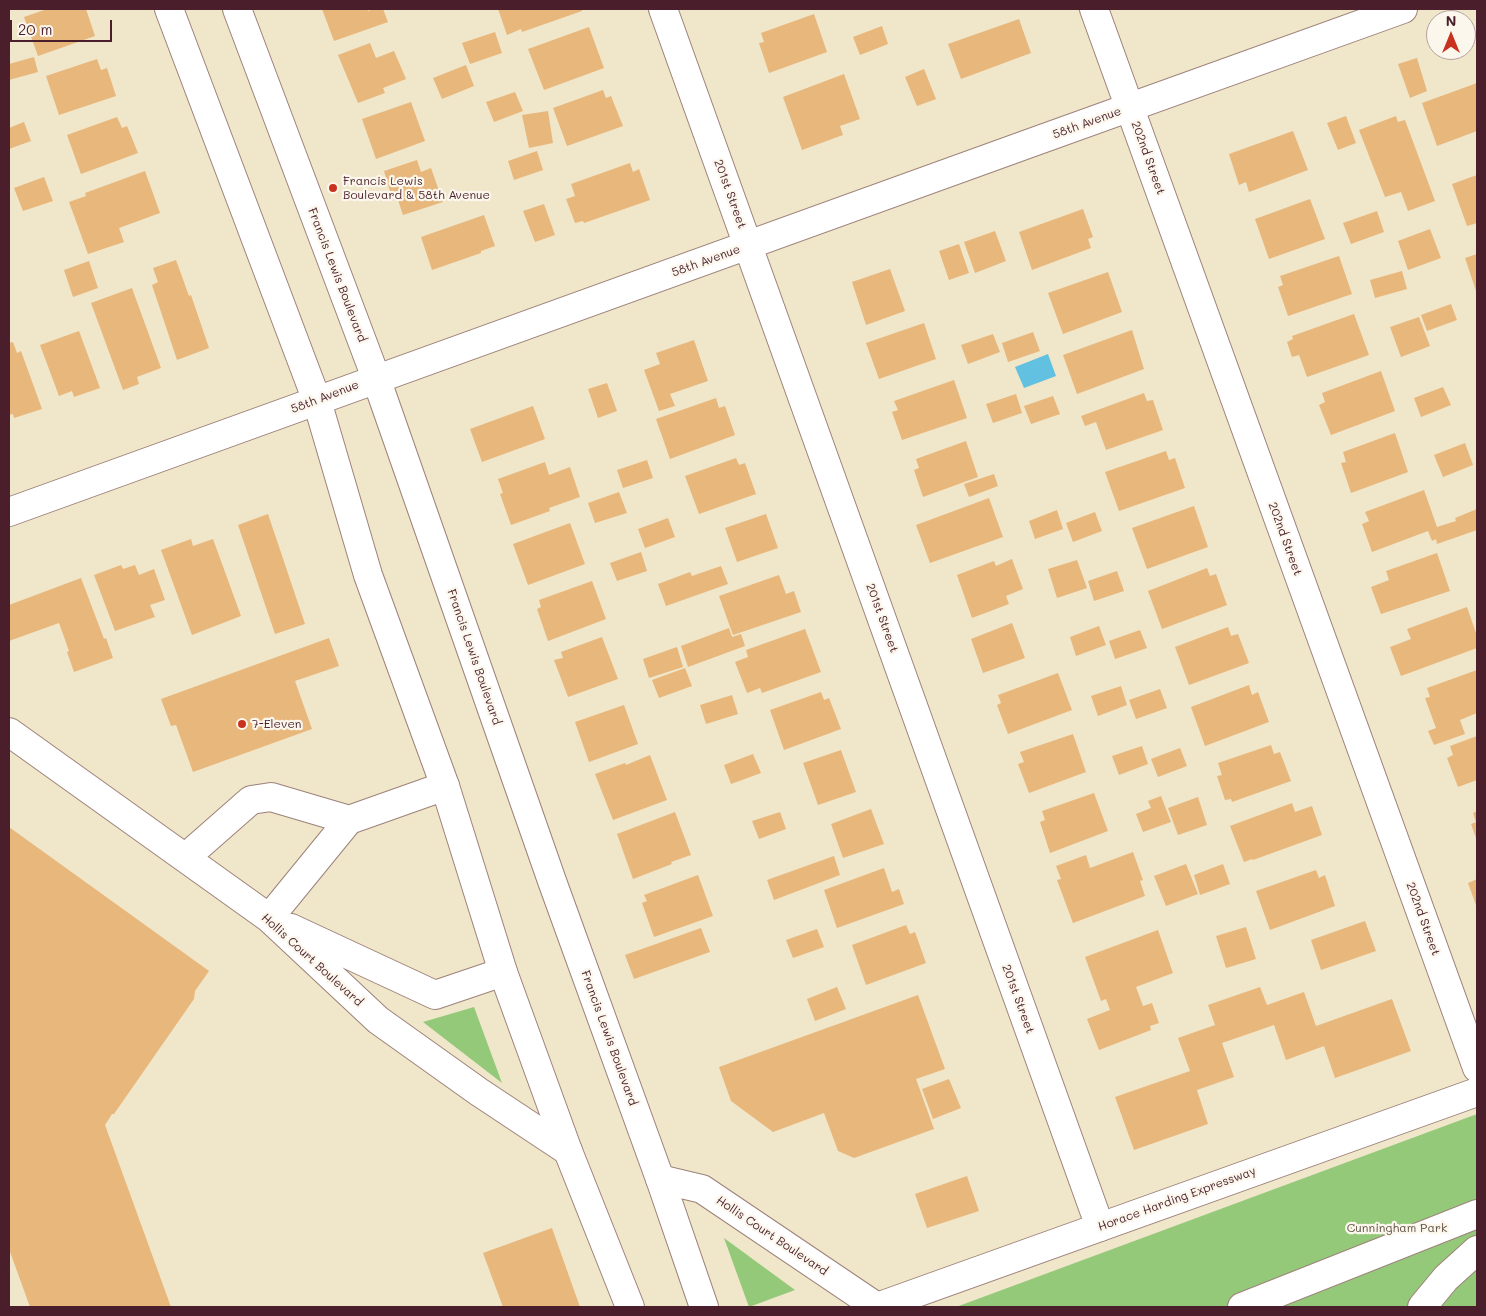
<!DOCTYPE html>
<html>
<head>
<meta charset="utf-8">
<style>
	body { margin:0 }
	#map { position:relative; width:1486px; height:1316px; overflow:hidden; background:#f0e6ca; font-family:Mali,sans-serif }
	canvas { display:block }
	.frame { position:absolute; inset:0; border:10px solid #4a1f2b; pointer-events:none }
	.north { position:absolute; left:1426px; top:10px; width:50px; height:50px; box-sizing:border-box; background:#fbf7ec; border:1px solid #b4a19f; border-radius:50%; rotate:0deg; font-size:14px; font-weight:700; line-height:20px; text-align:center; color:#4a1f2b }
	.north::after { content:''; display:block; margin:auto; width:18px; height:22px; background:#c8321e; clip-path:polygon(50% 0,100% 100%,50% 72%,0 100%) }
	.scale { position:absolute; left:10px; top:20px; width:102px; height:22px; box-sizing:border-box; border:2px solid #4a1f2b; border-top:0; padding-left:6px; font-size:15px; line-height:18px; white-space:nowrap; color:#4a1f2b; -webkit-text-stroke:4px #fbf7ec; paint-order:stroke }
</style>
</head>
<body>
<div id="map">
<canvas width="1486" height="1316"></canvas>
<div class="frame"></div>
<div class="north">N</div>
<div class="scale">20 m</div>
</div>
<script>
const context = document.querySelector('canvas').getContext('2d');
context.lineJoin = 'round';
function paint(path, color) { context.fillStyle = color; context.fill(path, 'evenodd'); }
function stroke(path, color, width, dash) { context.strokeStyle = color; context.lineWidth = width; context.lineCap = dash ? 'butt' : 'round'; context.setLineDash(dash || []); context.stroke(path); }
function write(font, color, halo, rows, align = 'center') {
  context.font = font + ' Mali,sans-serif'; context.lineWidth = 4.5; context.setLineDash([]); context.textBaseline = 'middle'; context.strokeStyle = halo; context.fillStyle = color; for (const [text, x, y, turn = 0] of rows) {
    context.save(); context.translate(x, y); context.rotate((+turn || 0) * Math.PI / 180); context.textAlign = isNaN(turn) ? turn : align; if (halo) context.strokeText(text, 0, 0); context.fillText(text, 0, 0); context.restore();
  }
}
paint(new Path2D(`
	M474,1007L502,1083L423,1022Z
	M1477,1114V1307H956Z
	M724,1238L795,1290L749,1307Z`), '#94c97a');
paint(new Path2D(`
	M1048,354L1056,376L1024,388L1015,367Z`), '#62c1e0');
paint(new Path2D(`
	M47,9H86L95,36L38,56L24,17Z
	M322,9H367L368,11L373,9H383L388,22L334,41Z
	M498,9H582V11L522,32L521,29L507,35Z
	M814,14L827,52L769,73L759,43L764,42L761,33Z
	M1019,19L1031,53L961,79L948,44Z
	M882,26L888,44L860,55L853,37Z
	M589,27L604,68L544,90L528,49Z
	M495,32L502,53L470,64L462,43Z
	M370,43L376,58L394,51L406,79L383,88L385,93L358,103L338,55Z
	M34,57L38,72L9,80V64Z
	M1417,58L1427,91L1410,98L1398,64Z
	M97,59L101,70L107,68L116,96L59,115L46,76Z
	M466,65L474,86L442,99L433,78Z
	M924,69L936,99L917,106L905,77Z
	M844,74L860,119L840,126L843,135L802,150L783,97Z
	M1477,83V131L1437,146L1422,103Z
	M603,90L606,98L611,96L623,126L567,146L553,108Z
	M515,92L523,111L494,122L486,102Z
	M411,102L425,141L376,159L362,119Z
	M548,111L553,143L529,148L522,115Z
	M1346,116L1356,143L1338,150L1327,123Z
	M1396,116L1398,122L1405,120L1435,201L1408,211L1401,192L1385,197L1359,130Z
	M117,117L122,128L127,126L138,153L81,174L67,135Z
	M24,122L31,141L9,149V128Z
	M1293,131L1308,170L1249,192L1246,182L1239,185L1229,154Z
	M537,151L543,170L514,180L508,161Z
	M417,160L421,172L431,168L443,202L403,215L397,197L392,198L384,171Z
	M630,163L633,172L639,169L650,200L584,223L583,221L575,223L566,199L575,196L571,184Z
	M145,171L160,213L119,228L124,242L88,254L69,202L86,196L85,193Z
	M1477,175V223L1467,226L1452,184Z
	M44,177L53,201L23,211L14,188Z
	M1310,199L1325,239L1269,259L1255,219Z
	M544,204L555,235L535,242L523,211Z
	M1083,209L1093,237L1088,239L1091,248L1032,270L1019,232Z
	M1377,211L1384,232L1351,244L1343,223Z
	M484,215L495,246L481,251V253L432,270L421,237Z
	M1430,229L1441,258L1408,270L1398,241Z
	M995,231L1006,261L975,273L964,242Z
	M959,244L969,273L949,280L939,251Z
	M1477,254V294L1465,258Z
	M1339,256L1352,294L1288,316L1278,287L1283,285L1280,276Z
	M176,260L189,296L191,295L209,348L177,360L152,285L158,282L153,268Z
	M89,261L98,288L73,297L64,270Z
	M890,269L905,311L866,325L852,282Z
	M1402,271L1407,289L1375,298L1370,280Z
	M1108,272L1122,312L1063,334L1048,293Z
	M132,288L161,368L137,377L139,384L123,390L91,303Z
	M1451,304L1457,320L1427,331L1421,315Z
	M1354,314L1369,355L1307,377L1299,355L1292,357L1287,342L1293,339L1292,336Z
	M1419,317L1430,346L1401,357L1390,327Z
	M924,323L936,359L879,379L866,343Z
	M1132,330L1144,369L1077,394L1063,355Z
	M79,331L100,388L74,397L72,391L59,396L40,345Z
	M1033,332L1040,351L1008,362L1002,343Z
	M993,334L1000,352L968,364L961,345Z
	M694,340L708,381L670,394L675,406L659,411L644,370L660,364L656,353Z
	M13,342L17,353L21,351L42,409L14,418L13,414L9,415V343Z
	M1381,371L1395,411L1331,435L1319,405L1325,402L1322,393Z
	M954,380L967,418L902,440L892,412L898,410L894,401Z
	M607,383L617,411L598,418L588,389Z
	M1443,387L1451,405L1421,417L1414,398Z
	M1144,393L1147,401L1153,400L1163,430L1106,450L1096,422L1085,426L1081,416Z
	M1016,394L1022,413L993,423L986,404Z
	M1053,396L1060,414L1031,424L1024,406Z
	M716,398L719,408L725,406L735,435L670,459L656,419Z
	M533,406L545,439L482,462L470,429Z
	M1395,433L1408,472L1351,493L1341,463L1346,462L1343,452Z
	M966,441L978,477L923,497L914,470L919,468L916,459Z
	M1465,443L1473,465L1443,477L1434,455Z
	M1166,451L1169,460L1175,458L1185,488L1119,511L1105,472Z
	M736,458L739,465L745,463L756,494L699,514L685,476Z
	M647,460L653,478L623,488L617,470Z
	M545,462L549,475L570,467L580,497L549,508L550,511L511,525L500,494L503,493L498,479Z
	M994,474L998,486L969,497L964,484Z
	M1424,490L1437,527L1456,521L1455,518L1477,509V530L1437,544L1436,539L1432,541L1428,531L1372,552L1362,524L1369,521L1365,512Z
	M619,492L627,513L595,523L588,503Z
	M989,498L1003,537L930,563L916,525Z
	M1194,506L1208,547L1147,569L1132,528Z
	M1057,510L1063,529L1035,539L1029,521Z
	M1095,512L1102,531L1073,542L1066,523Z
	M268,514L305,624L275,634L238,525Z
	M766,514L778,548L737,562L725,528Z
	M668,518L675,537L645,548L638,529Z
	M570,523L585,564L528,585L513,544Z
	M191,539L193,546L213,539L241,616L192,635L161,550Z
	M641,552L647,571L617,581L610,563Z
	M1437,553L1450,591L1381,614L1371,587L1389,580L1386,571Z
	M1012,559L1023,589L1006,596L1009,604L972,618L957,575L994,561L996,566Z
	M1077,560L1087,588L1057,598L1048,569Z
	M121,565L123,569L135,565L139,575L154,569L165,600L150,605L155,617L115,631L94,575Z
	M721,566L728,584L666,606L658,584L690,572L692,576Z
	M1207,568L1210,576L1216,574L1227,605L1162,629L1148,591Z
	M1117,571L1124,591L1094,601L1088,581Z
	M779,575L786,594L794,591L801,612L733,635L719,596Z
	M81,578L104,639L106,638L113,658L74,672L67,652L69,651L59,623L9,641V605Z
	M592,581L606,619L548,641L537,609L541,607L539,600Z
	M1467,607L1477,636V648L1401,676L1390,647L1411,639L1407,629Z
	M1012,623L1025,658L983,673L971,639Z
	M1099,626L1106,645L1076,656L1070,637Z
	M1228,627L1231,636L1238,634L1249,663L1189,685L1175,647Z
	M729,628L732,637L741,634L745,646L688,667L681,646Z
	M805,629L821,672L762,693L760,688L747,693L735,662L748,657L746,650Z
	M1140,630L1147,648L1115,659L1109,641Z
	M602,637L618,679L568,697L554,660L563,658L561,652Z
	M329,638L339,666L295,681L312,729L193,772L176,725L171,726L161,699Z
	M677,647L683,667L649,678L643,659Z
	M685,668L692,686L659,698L652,680Z
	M1477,670V713L1460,720L1465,734L1434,745L1428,731L1436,728L1425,698L1430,697L1427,688Z
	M1058,673L1072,710L1008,734L997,705L1001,703L998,695Z
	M1249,685L1252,695L1258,692L1269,722L1205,746L1191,707Z
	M1121,686L1127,705L1098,716L1091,696Z
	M1160,689L1167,708L1136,719L1129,700Z
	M821,692L824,700L829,698L841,729L784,750L770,710Z
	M732,695L738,714L706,724L700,705Z
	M624,705L638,744L589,762L575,722Z
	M1073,734L1086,772L1029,793L1018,764L1024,762L1020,752Z
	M1477,736V780L1458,787L1447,758L1453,755L1450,746Z
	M1271,745L1274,754L1280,752L1291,781L1232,802L1231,799L1225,800L1217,776L1222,775L1218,763Z
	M1142,746L1148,764L1119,775L1112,756Z
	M1180,748L1187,766L1158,777L1151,759Z
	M841,750L856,792L818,805L803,763Z
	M753,754L761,773L731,784L724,765Z
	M650,755L667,800L613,820L595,774L625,763L626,765Z
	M1094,793L1108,831L1050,853L1040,822L1045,820L1042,811Z
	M1161,796L1171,822L1143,832L1136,814L1151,808L1148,801Z
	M1198,797L1207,825L1178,835L1168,808Z
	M1292,803L1295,812L1312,806L1322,835L1253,860L1252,859L1244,862L1230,826Z
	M871,809L884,844L843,858L831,824Z
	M1477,811V841L1471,824L1476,822L1473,813Z
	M675,812L691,855L671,862L672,864L633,879L617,834Z
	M780,812L786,829L759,839L752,821Z
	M9,827L209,971L195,991L194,999L114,1114H112L105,1125L171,1307H30L9,1249Z
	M1133,852L1143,880L1140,881L1145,896L1073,923L1057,880L1061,879L1056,866L1086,855L1090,868Z
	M834,856L840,875L774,900L767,880Z
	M1186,864L1198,894L1166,906L1154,876Z
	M1223,864L1230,884L1200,895L1194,875Z
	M884,868L892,892L899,889L904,904L837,928L824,890Z
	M1316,870L1319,878L1325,875L1335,906L1270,930L1256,891Z
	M698,875L713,916L654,937L642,903L647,901L644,895Z
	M1477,879V908L1468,883Z
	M1365,921L1376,951L1321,970L1311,940Z
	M906,925L910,934L915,932L926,963L866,985L852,945Z
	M1246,927L1256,959L1226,968L1216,936Z
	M701,928L710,952L634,979L625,955Z
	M817,929L824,947L793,958L786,940Z
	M1158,930L1173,973L1136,987L1143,1006L1152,1003L1159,1023L1150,1026L1151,1030L1099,1050L1087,1019L1110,1010L1106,999L1101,1001L1085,957Z
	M837,987L846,1009L815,1021L807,999Z
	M1260,987L1267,1005L1304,992L1316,1026L1392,999L1411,1051L1335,1078L1324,1046L1286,1060L1274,1025L1222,1043L1234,1077L1197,1090L1208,1124L1134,1150L1115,1097L1190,1071L1178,1038L1215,1025L1208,1005Z
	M918,995L945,1069L916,1079L934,1129L854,1158L838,1151L824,1113L773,1132L731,1101L719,1067Z
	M949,1079L961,1108L933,1119L922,1089Z
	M967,1176L979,1211L927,1228L915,1194Z
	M552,1228L580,1307H503L483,1253Z`), '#e8b77c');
const minor = new Path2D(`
	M663,9L1100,1227
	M1094,9L1477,1068
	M9,512C473,344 938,176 1403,9
	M9,732L269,918L378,1020L479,1092L568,1151
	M185,858L251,800L271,797L349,820
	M269,918L349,820L445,786
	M291,928L435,995L503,972
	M660,1179L702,1189L877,1307`);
const major = new Path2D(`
	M169,9L317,401L368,575L445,786L503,972L568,1151L630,1307
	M237,9L376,378L552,881L660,1179L704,1307
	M877,1307L1477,1092`);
const highway = new Path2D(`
	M1242,1307L1477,1214
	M1422,1307L1446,1278L1477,1250`);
stroke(minor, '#9d827a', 30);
stroke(major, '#9d827a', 30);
stroke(highway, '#9d827a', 30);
stroke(minor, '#fff', 28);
stroke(major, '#fff', 28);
stroke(highway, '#fff', 28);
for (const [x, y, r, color] of [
	[333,188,5,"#c8321e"],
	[242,724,5,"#c8321e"]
]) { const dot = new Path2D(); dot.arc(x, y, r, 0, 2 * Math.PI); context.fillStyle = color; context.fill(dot); stroke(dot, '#fbf7ec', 2); }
write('12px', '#4a1f2b', '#fbf7ec', [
	["58th Avenue",1087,123,-20],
	["202nd Street",1148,158,70],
	["201st Street",730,194,70],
	["58th Avenue",706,261,-20],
	["Francis Lewis Boulevard",337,275,69],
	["58th Avenue",325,397,-21],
	["202nd Street",1285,539,70],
	["201st Street",882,618,70],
	["Francis Lewis Boulevard",474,657,71],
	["202nd Street",1423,919,70],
	["Hollis Court Boulevard",312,960,42],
	["201st Street",1018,999,70],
	["Francis Lewis Boulevard",609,1038,70],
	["Horace Harding Expressway",1177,1199,-20],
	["Hollis Court Boulevard",772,1236,34]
]);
write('12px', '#4a1f2b', '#fbf7ec', [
	["Francis Lewis",343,181],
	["Boulevard & 58th Avenue",343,195],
	["7-Eleven",252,724]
], 'left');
write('12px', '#605243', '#fbf7ec', [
	["Cunningham Park",1397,1228]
]);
</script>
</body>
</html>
